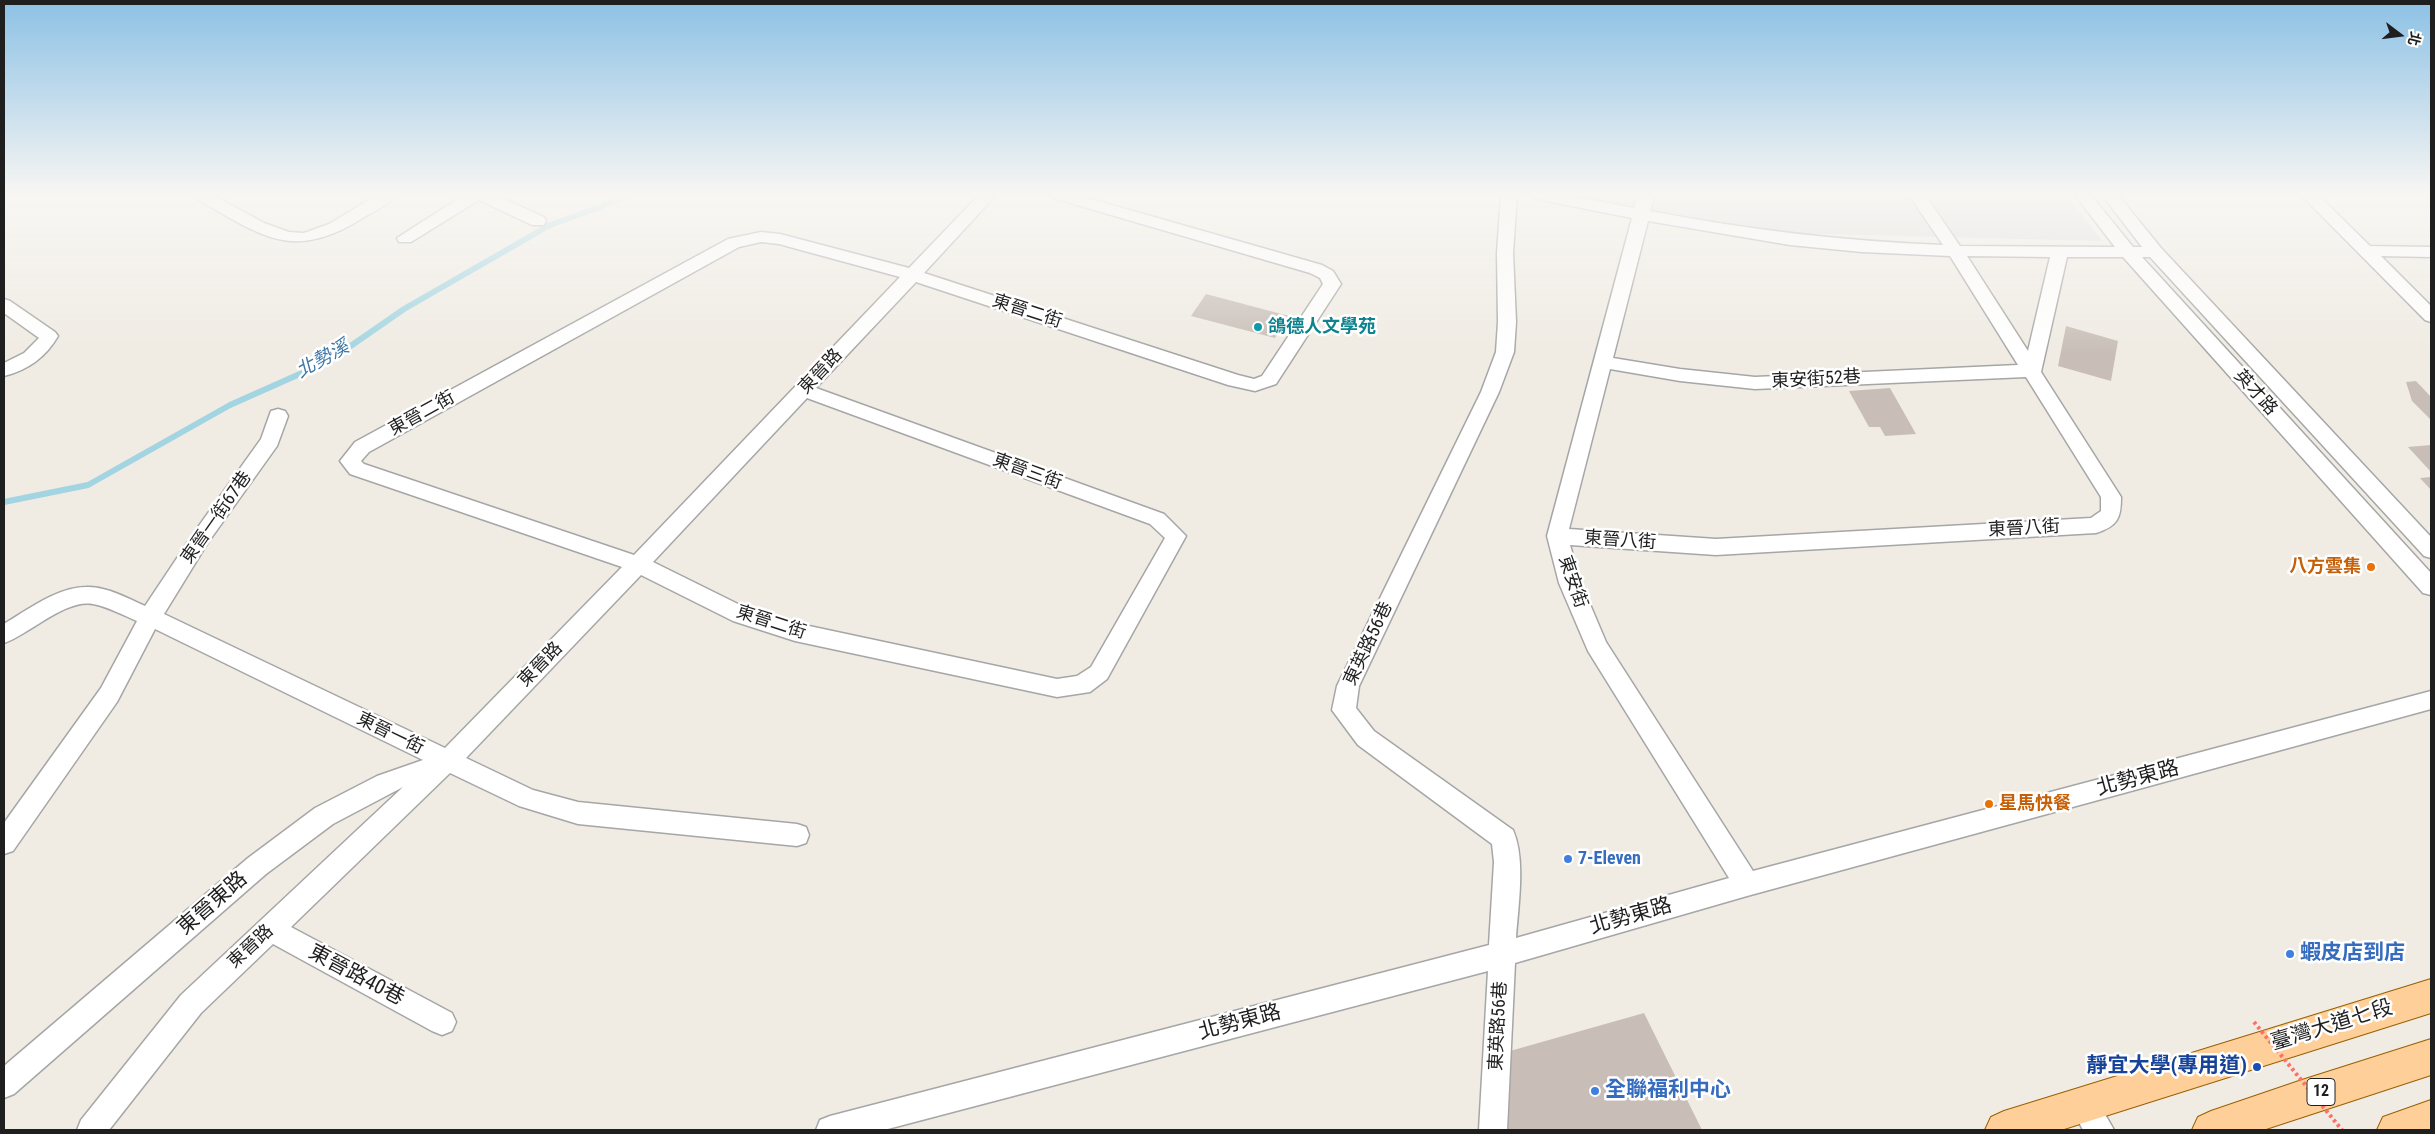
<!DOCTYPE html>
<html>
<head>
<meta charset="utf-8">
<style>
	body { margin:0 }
	#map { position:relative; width:2435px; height:1134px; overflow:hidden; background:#f0ece4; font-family:"Roboto Condensed","Noto Sans TC",sans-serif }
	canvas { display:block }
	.frame { position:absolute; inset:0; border:5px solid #1f1f1f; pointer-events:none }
	.north { position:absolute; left:2375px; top:10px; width:50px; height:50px; -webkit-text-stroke:4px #fff; paint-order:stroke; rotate:105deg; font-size:14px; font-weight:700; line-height:20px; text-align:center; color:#1f1f1f }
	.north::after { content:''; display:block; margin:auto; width:18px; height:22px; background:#1f1f1f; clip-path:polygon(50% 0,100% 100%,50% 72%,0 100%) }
</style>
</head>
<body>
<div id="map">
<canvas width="2435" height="1134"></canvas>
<div class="frame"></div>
<div class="north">北</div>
</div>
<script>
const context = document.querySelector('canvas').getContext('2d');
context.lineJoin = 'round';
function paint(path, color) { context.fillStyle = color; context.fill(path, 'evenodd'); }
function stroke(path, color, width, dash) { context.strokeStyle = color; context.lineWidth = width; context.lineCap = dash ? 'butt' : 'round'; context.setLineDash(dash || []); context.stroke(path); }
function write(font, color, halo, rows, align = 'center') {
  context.font = font + ' "Roboto Condensed","Noto Sans TC",sans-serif'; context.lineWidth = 5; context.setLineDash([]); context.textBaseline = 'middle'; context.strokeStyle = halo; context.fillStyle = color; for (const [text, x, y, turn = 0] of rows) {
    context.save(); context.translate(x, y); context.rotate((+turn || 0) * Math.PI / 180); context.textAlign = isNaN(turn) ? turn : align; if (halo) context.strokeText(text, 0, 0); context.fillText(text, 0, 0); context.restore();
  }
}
paint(new Path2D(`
	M1572,195H2066L2102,241L1777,233Z`), '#dddcdc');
stroke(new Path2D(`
	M4,502L88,485L230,405L329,361L404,309L550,225L632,195`), '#a2d5e1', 6);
paint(new Path2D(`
	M1206,294L1289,316L1275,338L1191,316Z
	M2066,326L2118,341L2111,381L2058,366Z
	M2416,381L2431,397V420L2412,401L2406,382Z
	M1890,388L1916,434L1885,436L1880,427H1869L1849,391Z
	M2431,445V472L2408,447Z
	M2431,477V490L2420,478Z
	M1644,1013L1702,1130H1506L1510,1051Z`), '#c8beb7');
const minor = new Path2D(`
	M193,195H213L264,223L289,232L304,233L329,224L377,195H396C389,205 372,212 361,219C290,263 260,234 195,198Z
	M464,195H495L544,217L546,221L544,225H532L479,200L411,242H399L397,238Z
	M979,195H996L924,273L1238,375L1254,379L1262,376L1323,284L1320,278L1310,273L1053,198L1051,195H1077L1322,265L1333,271L1341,284L1276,384L1255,391L1228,385L916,282L816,388L1164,514L1186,536L1107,679L1090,692L1057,697L795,641L733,621L641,575L466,758L533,790L578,802L797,824L806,827L809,835L806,843L797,846L578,824L519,806L450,773L291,927L452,1013L456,1022L452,1031L442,1035L432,1031L273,944L201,1013L109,1130H77L81,1120L181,995L403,787L333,824L266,874L14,1094L4,1098V1066L248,858L315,808L377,776L423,760L155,629L117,702L13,851L4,854V823L101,688L137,621C123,615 108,607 93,604C65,599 30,634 4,643V624C27,610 58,587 86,587C106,586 127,598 145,606L193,534L261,439L271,411L278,409L285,411L288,416L277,446L207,544L164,614L445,748L622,567L350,474L340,461L355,442L728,239L761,232L780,234L909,268ZM761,242L779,244L900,277L634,555L364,464L361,461L369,452L739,247ZM807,398L1150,524L1165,538L1091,667L1077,676L1057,679L795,623L748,609L653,562Z
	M1501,195H1517L1513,253L1516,322L1514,352L1499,392L1359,686L1356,708L1374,731L1513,830C1526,859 1518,907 1516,938L1729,878L1588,651L1559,583L1547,536L1632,218L1541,200L1535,198L1533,195H1566L1634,208L1638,195H1654L1650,211C1748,230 1843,241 1943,245L1909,195H1925L1960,246L2115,247L2075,195H2091L2133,247H2142L2102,195H2118L2161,248L2431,537V558L2424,556L2150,257H2142L2431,573V595L2423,593L2123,257H2067L2041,372L2121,497C2121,518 2118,526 2096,533L1716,555L1570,545L1581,583L1606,642L1753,871L2431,691V709L1747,896L1515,963L1507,1130H1479L1488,971L884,1130H816L820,1120L830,1116L1489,945L1494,862L1492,844L1358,745L1332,710L1337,686L1481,392L1496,352L1498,322L1497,253ZM1648,221L1790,245L1862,252L1950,256L2018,365L1755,377L1680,369L1613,358ZM1967,256L2050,257L2028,351ZM1610,369L1680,381L1755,389L2026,377L2101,497V511L2091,518L1716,539L1569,529Z
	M2301,195H2318L2370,246L2431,247V257L2381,256L2431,306V322L2425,320Z
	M4,299L10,301L55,332L58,336C46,357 28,370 4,376V363L24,353L39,338L4,313Z
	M2084,1091L2094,1095L2114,1130H2083L2070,1105L2074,1095Z`);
const major = new Path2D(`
	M2431,979V1013L2061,1130H1985L1991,1117L2004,1111Z
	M2431,1039V1075L2263,1130H2192L2198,1117L2211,1111L2302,1080Z
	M2431,1100V1130H2377L2383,1117Z`);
stroke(minor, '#a6a6a6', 3);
stroke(major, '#996000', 2);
paint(minor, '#fff');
paint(major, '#ffcf9a');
stroke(new Path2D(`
	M2254,1022L2342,1130`), '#ff6f66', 4, [3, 3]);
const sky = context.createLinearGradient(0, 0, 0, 354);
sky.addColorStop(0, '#8cc1e5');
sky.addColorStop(0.55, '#f8f6f3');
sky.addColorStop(1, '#f8f6f300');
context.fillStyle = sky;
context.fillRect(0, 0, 2435, 354);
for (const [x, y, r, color] of [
	[1258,327,5,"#0f9aa8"],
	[2371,567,5,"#e8710a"],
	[1989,804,5,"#e8710a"],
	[1568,859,5,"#3f7fe0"],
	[2290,954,5,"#3f7fe0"],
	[2257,1067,5,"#1a4fb4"],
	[1595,1091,5,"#3f7fe0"]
]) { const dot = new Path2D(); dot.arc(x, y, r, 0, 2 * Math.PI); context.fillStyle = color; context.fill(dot); stroke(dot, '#fff', 2); }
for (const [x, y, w] of [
	[2321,1092,28]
]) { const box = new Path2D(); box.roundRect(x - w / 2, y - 13.5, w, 27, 4); context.fillStyle = '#fff'; context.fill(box); stroke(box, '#1f1f1f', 1); }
write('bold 16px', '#1f1f1f', null, [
	["12",2321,1092]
]);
write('18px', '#1f1f1f', '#fff', [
	["東晉二街",1027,312,18],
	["東晉路",821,372,-47],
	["東安街52巷",1816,380,-3],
	["英才路",2255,393,48],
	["東晉二街",422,414,-29],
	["東晉三街",1027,472,20],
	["東晉一街67巷",217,518,-55],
	["東晉八街",2024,529,-3],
	["東晉八街",1620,541,4],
	["東安街",1572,582,71],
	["東晉二街",771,623,18],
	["東英路56巷",1369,644,-65],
	["東晉路",541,665,-46],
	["東晉一街",390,734,26],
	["東晉路",251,947,-43],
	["東英路56巷",1499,1026,-87]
]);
write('bold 18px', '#0d838f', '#fff', [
	["鴿德人文學苑",1268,327]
], 'left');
write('bold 18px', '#c56008', '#fff', [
	["八方雲集",2361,567],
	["星馬快餐",1999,804,"left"]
], 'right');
write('bold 18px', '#366cbe', '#fff', [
	["7-Eleven",1578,859]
], 'left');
write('italic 19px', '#3f77a5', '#fff', [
	["北勢溪",323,360,-29]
]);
write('21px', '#1f1f1f', '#fff', [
	["北勢東路",2138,779,-15],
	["東晉東路",213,904,-41],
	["北勢東路",1631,917,-16],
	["東晉路40巷",356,976,28],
	["北勢東路",1240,1023,-15],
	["臺灣大道七段",2332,1026,-17]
]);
write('bold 21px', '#366cbe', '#fff', [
	["蝦皮店到店",2300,954],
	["全聯福利中心",1605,1091]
], 'left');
write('bold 21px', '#164399', '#fff', [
	["靜宜大學(專用道)",2247,1067]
], 'right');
</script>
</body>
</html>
